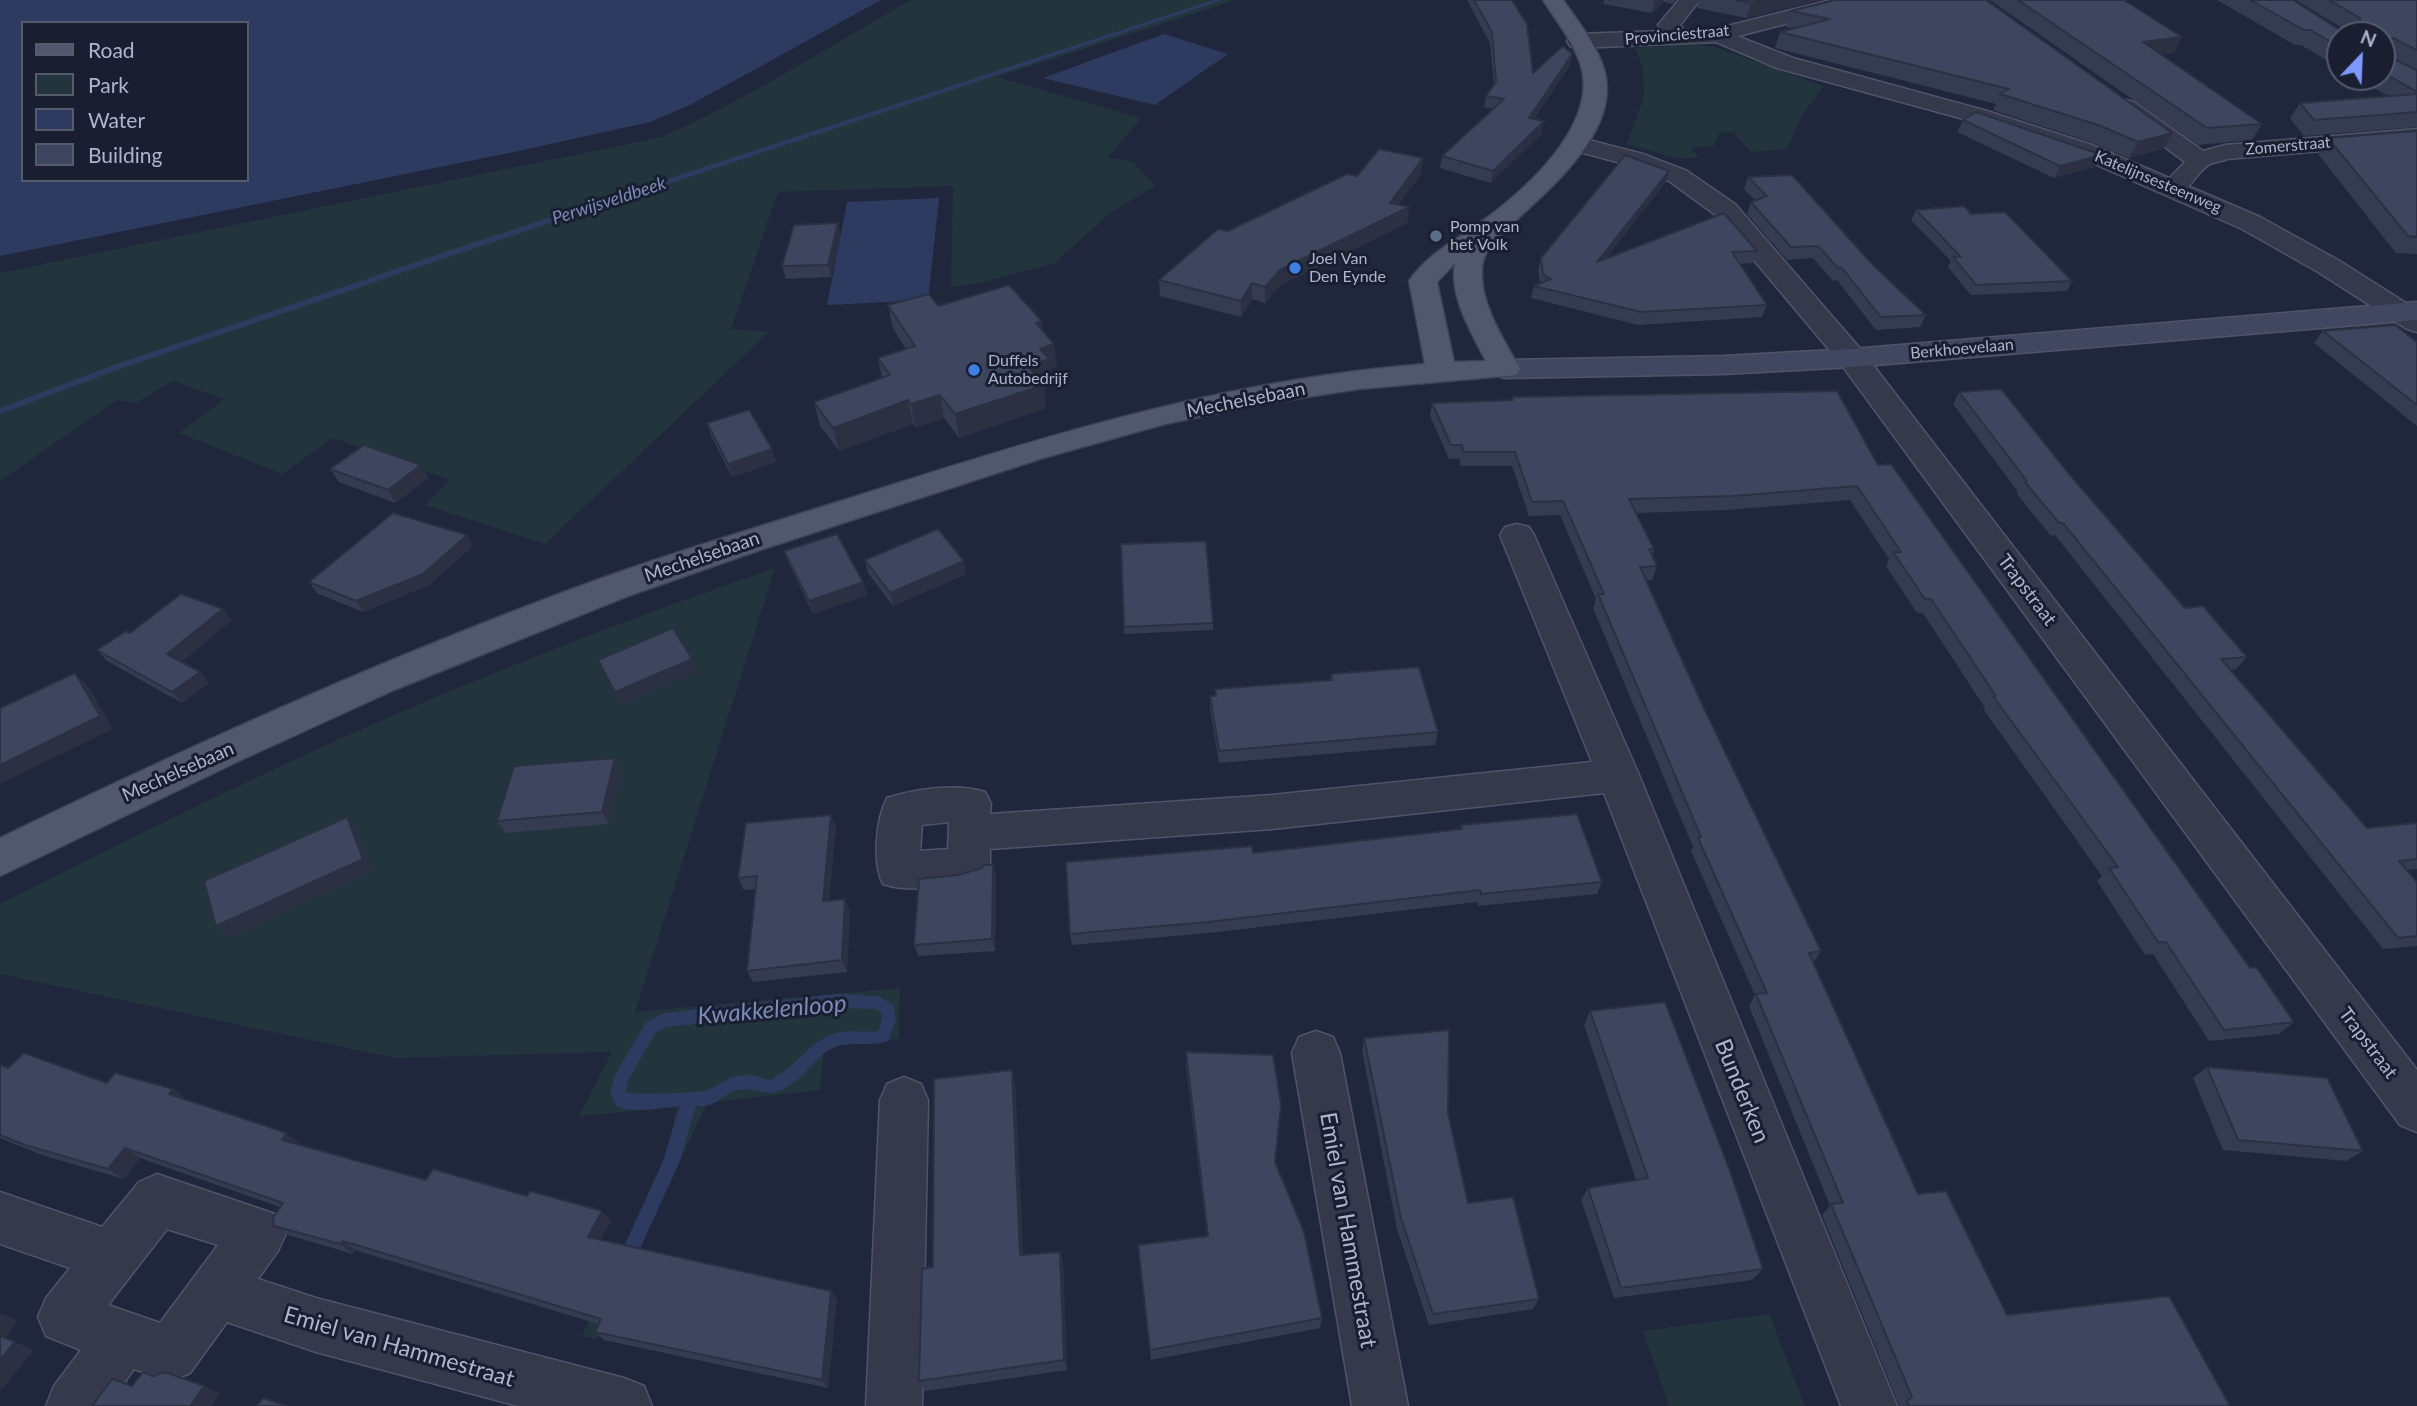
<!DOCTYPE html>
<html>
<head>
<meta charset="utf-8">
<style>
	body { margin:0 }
	#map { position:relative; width:2417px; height:1406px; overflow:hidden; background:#20273c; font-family:Lato,sans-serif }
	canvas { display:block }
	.legend { position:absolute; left:21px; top:21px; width:228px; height:161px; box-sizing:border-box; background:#191f31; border:2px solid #555b6d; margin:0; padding:9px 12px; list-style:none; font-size:21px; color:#afb4c8 }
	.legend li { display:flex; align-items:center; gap:14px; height:35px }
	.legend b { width:35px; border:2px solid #555b6d }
	.north { position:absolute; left:2326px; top:21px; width:70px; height:70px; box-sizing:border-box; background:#191f31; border:2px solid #555b6d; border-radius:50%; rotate:23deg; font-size:19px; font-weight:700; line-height:28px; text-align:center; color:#afb4c8 }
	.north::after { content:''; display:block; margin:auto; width:24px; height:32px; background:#7d98ff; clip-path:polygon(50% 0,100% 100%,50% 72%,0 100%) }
</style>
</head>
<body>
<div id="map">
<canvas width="2417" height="1406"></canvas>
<ul class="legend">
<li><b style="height:9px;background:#51586d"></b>Road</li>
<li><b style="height:19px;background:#22353d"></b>Park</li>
<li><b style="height:19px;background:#2e3b61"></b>Water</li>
<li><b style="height:19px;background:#3e465f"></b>Building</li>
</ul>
<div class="north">N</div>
</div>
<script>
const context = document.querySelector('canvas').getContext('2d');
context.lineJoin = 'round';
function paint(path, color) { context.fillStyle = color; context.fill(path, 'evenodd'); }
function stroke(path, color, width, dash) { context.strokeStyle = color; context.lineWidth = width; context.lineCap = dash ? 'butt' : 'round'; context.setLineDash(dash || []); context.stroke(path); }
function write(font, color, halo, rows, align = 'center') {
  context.font = font + ' Lato,sans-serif'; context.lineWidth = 6; context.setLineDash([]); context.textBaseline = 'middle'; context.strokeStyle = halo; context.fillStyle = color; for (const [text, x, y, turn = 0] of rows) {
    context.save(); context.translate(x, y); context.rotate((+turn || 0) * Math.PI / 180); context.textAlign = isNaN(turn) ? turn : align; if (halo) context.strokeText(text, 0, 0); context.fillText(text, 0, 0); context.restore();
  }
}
paint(new Path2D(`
	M911,0H1236L997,77L1141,118L1108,157L1133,162L1155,186L1109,214L1053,264L976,284L951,287L953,186L778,192L731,329L769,332L545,544L425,505L450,480L333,438L282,474L179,433L225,399L173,381L136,403L117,400L0,481V273L662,137C749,99 829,46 911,0Z
	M1689,45L1712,46L1824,86L1802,115L1787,149L1751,152L1733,132L1719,133L1714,146L1691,148L1698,157L1679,159L1627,144L1644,97L1643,67L1635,48Z
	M775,568L635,1012L900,988L899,1039L824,1046L820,1090L707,1103L597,1339L582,1336L667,1154L677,1107L579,1116L612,1052L395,1058L0,974V904C113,848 226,790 342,738C484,674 628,619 775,568Z
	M1769,1314L1805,1406H1669L1643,1331Z`), '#22353d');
paint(new Path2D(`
	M0,0H881L690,105L650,122L514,152L0,256ZM23,23H247V180H23Z
	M1164,34L1228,54L1155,105L1043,78Z
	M939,198L928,300L827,305L847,202Z`), '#2e3b61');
paint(new Path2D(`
	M1213,0H1223L466,251L117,370L0,414V408L111,366L460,247Z
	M838,994L878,996L893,1005L896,1020L888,1041C871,1047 852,1041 835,1047C817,1054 807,1075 790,1085C766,1102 762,1086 739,1090C719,1094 721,1107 696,1106L679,1163L632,1266L626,1268L620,1266L618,1260L663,1161L680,1106C660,1108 635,1114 617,1106L610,1093L615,1075L646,1022L665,1013ZM838,1008L875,1009L881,1013L882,1020L878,1031C863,1033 847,1029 833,1034C807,1043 795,1069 770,1080C761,1079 753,1074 743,1075C729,1076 720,1084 708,1090C703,1093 632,1095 626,1092L627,1082L656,1032L667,1027Z`), '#2e3b61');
const minor = new Path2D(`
	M1679,0H1700L1680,25L1689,37L1686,42H1670L1658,25Z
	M1831,0H1866L1863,4L1719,41L1711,40L1708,35L1711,30Z
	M2126,100L2134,102L2203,151L2225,145L2417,129V143L2227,159C2222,161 2215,162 2210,164C2192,174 2190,200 2164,193L2160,188L2185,162L2118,112L2114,107L2118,102Z
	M1577,137L1643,154L1687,171L1735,204L1863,352L2417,1070V1132L2400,1125L1841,364L1717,216L1669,181L1625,164L1568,149L1565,144L1568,139Z
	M1517,524L1529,527L1534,535L1639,775L1897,1406H1841L1604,793L1272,829L990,849V865L984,878C958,887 909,893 883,884C872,862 876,820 887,798C915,789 957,783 985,792L991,804L990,814L1272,795L1592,762L1500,535L1505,527ZM949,822L948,849L920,851L922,825Z
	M1316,1031L1333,1037L1340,1053L1408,1406H1352L1292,1053L1299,1037Z
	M904,1077L921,1084L928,1100L922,1406H866L880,1100L887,1084Z
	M157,1174L278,1215L286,1233L278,1251L258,1279L316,1298L624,1378L644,1386L652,1406H518L316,1352L227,1322L190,1373L171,1381L134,1369L108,1406H46L54,1386L81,1350L46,1336L38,1317L46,1298L70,1268L0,1244V1192L102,1227L139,1182ZM167,1229L218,1245L160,1323L108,1305Z`);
const tertiary = new Path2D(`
	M1719,29L1793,58L1987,111L2092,145L2260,217L2338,260L2417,310V332L2407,329L2318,272L2242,229L2074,155L1971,121L1777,68L1716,42L1578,48L1570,46L1567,41L1570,36L1578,34Z`);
const secondary = new Path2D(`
	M2417,302V320L1852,367L1724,374L1505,378L1494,375L1490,369L1494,363L1505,360L1724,356L1852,349Z`);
const primary = new Path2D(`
	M1543,0H1563C1578,21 1596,44 1604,69C1622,129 1552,187 1513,223C1499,235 1482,250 1482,270C1480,304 1504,340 1520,369L1516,375L1359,389L1262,404L1165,424L1043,458L763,549L628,596L394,690L241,760L0,876V838C198,742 398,652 605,577C696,545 788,518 879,489C1061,431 1233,379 1425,364L1409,281C1428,253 1457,240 1484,220C1525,190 1595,128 1582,70C1576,45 1557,22 1543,0ZM1455,263C1449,296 1471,332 1486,361L1454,362L1437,282Z`);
stroke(minor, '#4f5467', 3);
stroke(tertiary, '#4f5467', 3);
stroke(secondary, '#4f5467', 3);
stroke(primary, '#3d4355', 3);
paint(minor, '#343a4c');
paint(tertiary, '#343a4c');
paint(secondary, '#414760');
paint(primary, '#51586d');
paint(new Path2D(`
	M1467,0H1512L1533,73L1572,54L1570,65L1534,119L1542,133L1491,183L1440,168L1442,156L1494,109L1484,107L1486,96L1494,85L1490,43Z
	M1604,0H1676L1673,4L1664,2L1652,13L1603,4Z
	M1699,0H1820L1746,18L1697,8Z
	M1835,0L2163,149L2129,158L2093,143L1993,110L1996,104L1775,48L1780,32L1795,28L1786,27L1791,11Z
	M1990,0H2124L2174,53L2161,54L2262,124L2252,140L2198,145Z
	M2217,0H2293L2341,31L2346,32L2347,31L2296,0H2417V70L2389,56V57L2417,70V127L2304,136L2290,118L2300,103L2388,96L2355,77H2382V35H2340V68L2301,45H2295Z
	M1963,120L2102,155L2095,167L2054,178L1957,132Z
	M2417,131V254L2396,253L2318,154L2328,138Z
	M1669,171L1666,182L1606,258L1757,251L1753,263L1739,264L1767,305L1762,317L1638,325L1531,298L1534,286L1540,283L1538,270L1541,258Z
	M1421,174L1398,205L1409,207L1407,223L1279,286L1265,303L1252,299L1241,317L1160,296L1159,280L1357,176Z
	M1748,177L1873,265L1926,315L1920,327L1876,330L1837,280L1833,281L1813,258L1787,260L1747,214L1751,202L1755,200L1744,189Z
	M1916,210L2072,281L2067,291L1971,295L1948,267L1951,261L1911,220Z
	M838,223L840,236L831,277L786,279L782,266Z
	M888,305L938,306L1043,331L1057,367L1050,369L1052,383L1044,385L1046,408L959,438L944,418L916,428L913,424L839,451L820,426L814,402L882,378L878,358L906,349L893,328Z
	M2323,331L2417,342V426L2314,343Z
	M1959,392L2069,474L2185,608L2247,657L2236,669L2230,670L2367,828L2417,823V869L2407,870L2417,882V946L2383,949L2055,535L2051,536L2017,494L2018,492L1953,404Z
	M1512,397L1878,465L2250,968L2294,1022L2279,1034L2209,1041L2153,954L2145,955L2097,881L2102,876L1984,710L1985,708L1923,613H1917L1886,566L1889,559L1850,500L1727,510L1636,513L1654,549L1652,556L1657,566L1652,580H1646L1701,702L1821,951L1813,963L1918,1194L2007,1315L2230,1406H1898L1899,1405L1822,1215L1830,1206L1749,1006L1755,995L1691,851L1693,847L1593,608L1596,599L1560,515L1529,516L1512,466H1461L1459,459H1449L1430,416L1432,403L1512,400Z
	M707,423L772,449L776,462L732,477L711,436Z
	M330,469L429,478L395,503L339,482Z
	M1121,544L1213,623V630L1124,634Z
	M473,546L429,585L363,612L317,593L309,582Z
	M784,551L863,582L867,595L813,614L789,564Z
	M865,560L966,574L893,606L868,573Z
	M232,620L181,662L209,683L182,703L107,661L97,650L130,633Z
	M1331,674L1438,732L1435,745L1219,763L1210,709V696H1215V689L1330,680Z
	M615,758L622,770L609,824L506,833L497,821Z
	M1461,825L1602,882L1597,894L1478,906L1477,902L1208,933L1072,945L1070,934L1253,853L1460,829Z
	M836,827L829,901L845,899L850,911L847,972L753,982L747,971L756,889L744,890L738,878Z
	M993,865L996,877L995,951L918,956L914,945L958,875Z
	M1590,1011L1763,1269L1752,1280L1614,1298L1581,1200L1588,1188L1636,1180L1584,1025Z
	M1364,1038L1448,1113L1468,1203L1539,1299L1533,1309L1429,1325L1397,1229L1362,1051Z
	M1186,1052L1275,1163L1322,1318L1320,1328L1151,1360L1138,1245L1207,1236L1186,1066Z
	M0,1065L8,1068L107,1083L173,1089L187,1100L300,1143L299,1144L426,1180L611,1221L600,1240L831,1291L837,1299L828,1388L604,1340L595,1332L598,1324L355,1250L353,1254L288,1235L274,1226L280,1207L140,1158L124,1179L42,1155L0,1138Z
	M2207,1067L2363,1151L2346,1161L2223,1150L2193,1078Z
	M1012,1070L1015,1083L1023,1255L1060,1252L1063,1263L1067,1370L925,1391L919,1381L933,1267Z`), '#353c52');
paint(new Path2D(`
	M1655,0H1664V2L1652,13Z
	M1763,0H1820L1746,18L1751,3Z
	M2182,37L2174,53L2135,58L2143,42Z
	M1572,54L1570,65L1527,129L1529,118Z
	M1544,121L1542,133L1491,183L1493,171Z
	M2172,133L2163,149L2129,158L2138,142Z
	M2102,155L2095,167L2054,178L2060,166Z
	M1423,158L1421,174L1390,217L1409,207L1407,223L1279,286L1265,303V287L1280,270L1390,203Z
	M1669,171L1666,182L1594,274L1597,262Z
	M838,223L840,236L831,277L828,265Z
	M1252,283V299L1241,317V301Z
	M1042,321L1045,345L1036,323Z
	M1054,344L1057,367L1050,369L1052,383L1044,385L1046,408L959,438L955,414L1028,366L1040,349Z
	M940,395L944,418L916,428L911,404Z
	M908,400L913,424L839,451L833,428Z
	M772,449L776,462L732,477L728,464Z
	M421,465L429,478L395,503L388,490Z
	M467,535L473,546L429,585L363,612L356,601Z
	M964,561L966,574L893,606L890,593Z
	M863,582L867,595L813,614L809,601Z
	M223,609L232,620L177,665L167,654Z
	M692,659L697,672L622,705L615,692Z
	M200,672L209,683L182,703L172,692Z
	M75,673L88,686L113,729L0,784V765Z
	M615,758L622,770L609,824L602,812Z
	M831,815L836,827L828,913L823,901Z
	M347,817L357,829L373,871L229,938L216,926Z
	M993,865L996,877L995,951L992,939Z
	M845,899L850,911L847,972L842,960Z
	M1012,1070L1015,1083L1024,1266L1020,1255Z
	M173,1089L187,1100L169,1094Z
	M287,1133L300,1143L295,1150L282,1140Z
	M125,1148L140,1158L124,1179L108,1169Z
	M602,1211L611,1221L597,1246L588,1237Z
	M343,1241L355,1250L353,1254L340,1244Z
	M1060,1252L1063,1263L1067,1370L1064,1360Z
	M831,1291L837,1299L828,1388L822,1380Z
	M0,1313L18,1321L4,1339L0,1337Z
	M15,1342L34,1350L0,1392V1360Z
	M204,1386L220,1393L211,1406H190Z`), '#2b3142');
const building = new Path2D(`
	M1474,0H1512L1527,24L1533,73L1563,46L1572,54L1529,118L1544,121L1493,171L1442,156L1504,99L1486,96L1496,82L1492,32Z
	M1735,0H1763L1751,3Z
	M1835,0H1986L2172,133L2138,142L2101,126L2000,94L2009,89L1780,32L1830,19L1791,11Z
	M2018,0H2124L2182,37L2143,42L2262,124L2207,128Z
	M2250,0H2293L2341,31L2351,32L2352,23L2360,22V18L2329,0H2417V50L2393,38L2389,40V57L2417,70V92L2382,72V35H2340V47L2310,30H2304Z
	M2417,94V112L2314,120L2300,103Z
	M1976,112L2102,155L2060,166L1963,120Z
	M2417,131V237L2408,236L2328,138Z
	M1379,149L1423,158L1390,203L1409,207L1280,270L1265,287L1252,283L1241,301L1159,280L1218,229L1228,231L1347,174L1357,176Z
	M1625,155L1669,171L1597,262L1724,213L1757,251L1732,252L1767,305L1641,312L1534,286L1551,279L1543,274L1541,258Z
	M1792,175L1873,265L1926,315L1881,317L1842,268H1838L1818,246L1791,247L1751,202L1767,196L1748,177Z
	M1964,206L1971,214L2005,212L2072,281L1976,285L1953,257H1961L1916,210Z
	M838,223L828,265L782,266L794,225Z
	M1009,285L1042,321L1036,323L1054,344L1040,349L1049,359L1028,366L1044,385L955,414L940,395L911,404L908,400L833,428L814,402L890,375L878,358L915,346L888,305L929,294L938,306Z
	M2395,325L2417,342V405L2323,331Z
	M2001,389L2069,474L2185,608L2203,606L2247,657L2221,659L2367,828L2417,823V859L2399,861L2417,882V936L2398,938L2063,523H2059L2025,482L2027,481L1959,392Z
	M1837,391L1878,465L1891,464L2250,968L2256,967L2294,1022L2224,1030L2166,942H2158L2109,868L2118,867L1993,696H1996L1931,599H1925L1893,552H1901L1857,486L1733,496L1629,499L1654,549H1649L1657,566L1640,567L1701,702L1821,951L1809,953L1918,1194L1946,1191L2007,1315L2169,1296L2230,1406H1909L1907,1401L1912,1397L1831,1204L1843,1203L1756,994L1767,993L1698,838L1701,837L1598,594H1604L1563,501L1532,502L1515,452H1463L1462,445H1451L1432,403L1513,400L1512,397Z
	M749,410L772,449L728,464L707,423Z
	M364,445L421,465L388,490L330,469Z
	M393,513L467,535L423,574L356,601L309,582Z
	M938,529L964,561L890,593L865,560Z
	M837,534L863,582L809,601L784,551Z
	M1206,541L1213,623L1124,627L1121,544Z
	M181,594L223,609L167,654L200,672L172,692L97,650L126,631L130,633Z
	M673,628L692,659L615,692L598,660Z
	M1419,667L1438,732L1219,751L1210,696H1216L1215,689L1332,680L1331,674Z
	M75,673L100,716L0,765V708Z
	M615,758L602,812L497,821L514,766Z
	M1577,814L1602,882L1481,894L1480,890L1208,922L1070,934L1066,862L1252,846L1253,853L1462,829L1461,825Z
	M831,815L823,901L845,899L842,960L747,971L757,876L738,878L746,823Z
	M347,817L363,859L216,926L204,881Z
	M984,865H993L992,939L914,945L919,879L958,875L982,868Z
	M1665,1002L1730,1171L1763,1269L1621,1288L1588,1188L1648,1178L1590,1011Z
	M1449,1030L1448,1113L1468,1203L1513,1197L1539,1299L1433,1314L1401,1218L1364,1038Z
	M1186,1052L1273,1055L1281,1105L1275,1162L1304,1232L1322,1318L1150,1350L1138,1245L1208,1236Z
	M24,1053L107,1083L115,1073L173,1089L169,1094L287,1133L282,1140L426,1180L433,1169L527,1196L530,1191L602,1211L588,1237L831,1291L822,1380L595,1332L601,1319L343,1241L340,1244L274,1226L273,1218L283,1203L125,1148L108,1169L25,1145L0,1135V1065L8,1068Z
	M2207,1067L2327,1078L2363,1151L2238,1140Z
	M1012,1070L1020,1255L1060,1252L1064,1360L919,1381L922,1269L933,1267L934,1079Z
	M0,1336L15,1342L0,1360Z
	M143,1372L153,1376L165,1372L204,1386L190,1406H92L112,1379L132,1386Z
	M263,1398L287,1406H257Z`);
paint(building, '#3e465f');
stroke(building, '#2b3142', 2);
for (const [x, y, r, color] of [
	[1436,236,7,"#5c6f8a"],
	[1295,268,7,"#3f7fe0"],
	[974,370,7,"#3f7fe0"]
]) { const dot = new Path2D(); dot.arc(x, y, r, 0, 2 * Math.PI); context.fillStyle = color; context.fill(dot); stroke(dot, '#191f31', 2.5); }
write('16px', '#afb4c8', '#191f31', [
	["Provinciestraat",1677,35,-5],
	["Zomerstraat",2288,146,-5],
	["Katelijnsesteenweg",2158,182,23],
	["Berkhoevelaan",1962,349,-5]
]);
write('16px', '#afb4c8', '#191f31', [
	["Pomp van",1450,227],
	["het Volk",1450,245],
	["Joel Van",1309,259],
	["Den Eynde",1309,277],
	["Duffels",988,361],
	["Autobedrijf",988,379]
], 'left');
write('italic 18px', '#7b8bb8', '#191f31', [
	["Perwijsveldbeek",609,201,-18]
]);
write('19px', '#afb4c8', '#191f31', [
	["Mechelsebaan",1246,400,-11],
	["Mechelsebaan",702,557,-19],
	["Trapstraat",2027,590,53],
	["Mechelsebaan",178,772,-24],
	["Trapstraat",2368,1043,53]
]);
write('23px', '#afb4c8', '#191f31', [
	["Bunderken",1742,1091,68],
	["Emiel van Hammestraat",1348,1230,80],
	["Emiel van Hammestraat",399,1347,16]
]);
write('italic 24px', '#7b8bb8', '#191f31', [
	["Kwakkelenloop",772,1010,-5]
]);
</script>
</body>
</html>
